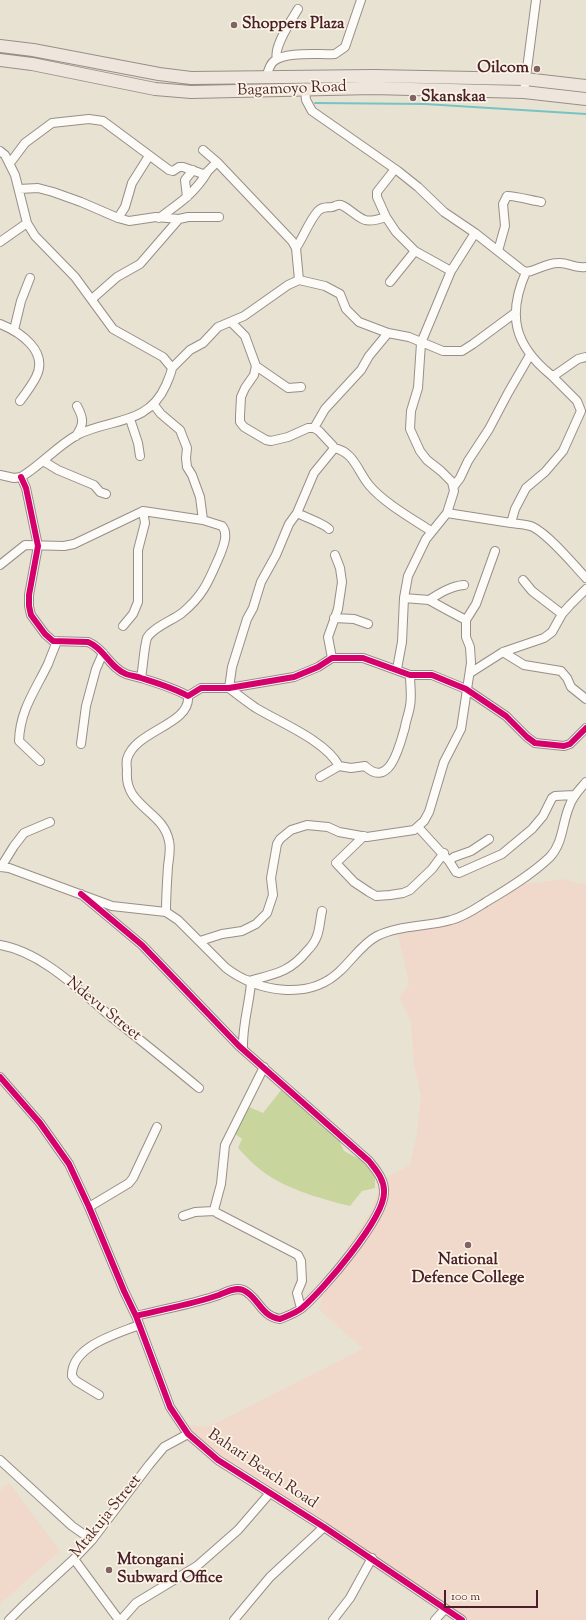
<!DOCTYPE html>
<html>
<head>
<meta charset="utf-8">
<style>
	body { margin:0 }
	#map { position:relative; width:586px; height:1620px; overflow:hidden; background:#e8e2d2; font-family:"Sorts Mill Goudy",serif }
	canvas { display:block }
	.scale { position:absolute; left:444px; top:1590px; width:94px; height:18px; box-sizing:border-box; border:2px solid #4a1f2b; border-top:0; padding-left:5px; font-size:12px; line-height:14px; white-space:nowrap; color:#4a1f2b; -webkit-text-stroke:3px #fcf5e5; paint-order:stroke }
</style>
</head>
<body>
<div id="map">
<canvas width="586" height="1620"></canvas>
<div class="scale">100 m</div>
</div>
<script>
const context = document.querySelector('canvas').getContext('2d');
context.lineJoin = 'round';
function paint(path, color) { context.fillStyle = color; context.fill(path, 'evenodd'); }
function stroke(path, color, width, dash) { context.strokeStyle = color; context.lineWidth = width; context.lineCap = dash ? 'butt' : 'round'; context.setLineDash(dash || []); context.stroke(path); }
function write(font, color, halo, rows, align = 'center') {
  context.font = font + ' "Sorts Mill Goudy",serif'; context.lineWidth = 3.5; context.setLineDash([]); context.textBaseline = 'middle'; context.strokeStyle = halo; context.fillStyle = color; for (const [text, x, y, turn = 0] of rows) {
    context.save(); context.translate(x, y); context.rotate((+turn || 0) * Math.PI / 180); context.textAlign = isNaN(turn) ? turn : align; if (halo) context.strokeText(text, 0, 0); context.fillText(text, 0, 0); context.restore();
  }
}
paint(new Path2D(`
	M564,879L582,884L586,883V1620H462L218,1460L180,1424L208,1427L363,1349L319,1309L328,1278L371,1211L382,1180L410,1165L417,1133L421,1097L414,1065L411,1022L399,997L409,985L397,930L469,915L518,885Z
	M9,1483L60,1551L0,1604V1490Z`), '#f0d9ca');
paint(new Path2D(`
	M282,1089L339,1140L344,1151L365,1162L375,1176V1188L362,1191L350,1206C318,1198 281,1188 256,1166C250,1161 244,1154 238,1148L242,1139L234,1133L249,1107L263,1113Z`), '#c8d59d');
stroke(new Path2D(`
	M315,103L425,104L586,114`), '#77c3c4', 2);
const minor = new Path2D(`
	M277,59C273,47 291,21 298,9
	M266,78C268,72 269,65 274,61C286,51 319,55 335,54L345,47L361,0
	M305,90L306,100L312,111L398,171L418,187L444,212L475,233L522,270L526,272L531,271C540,268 549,263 558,263C569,262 573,269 586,267
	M524,92L536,0
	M0,151L5,155L15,175L27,223L35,236L75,277L113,329L163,357L172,368C171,374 168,380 166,385C148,426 110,418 77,435C57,446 40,466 21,477L14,478L0,475
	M10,163L25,143L52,123L89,119L103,121L169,170L173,171L179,167H183L203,174L206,173L217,162
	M395,169L377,192V197L386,217L396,232L415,251L451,271
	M19,189L38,188L53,192L81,202L118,218L129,221L156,217L179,219
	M187,197L185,180L193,170
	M118,218L125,207L132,183L149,156
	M159,218C180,203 195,193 208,171
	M0,242L27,223
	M296,248C304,236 309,221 318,211C323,206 327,208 332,207C334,207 336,205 338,205C344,203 357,218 365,220C372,222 379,219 386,217
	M498,251L505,226L503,204L507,196C511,195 534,201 541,202
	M526,272C507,315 514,345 551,375H555L578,359L586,357
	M299,280L325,286L340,294L346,309L359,322L388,333L409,337L443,351H462L473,344L515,313
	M390,282L415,251
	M92,299L117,277L140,264L179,219L188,217H219
	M231,322L245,336L256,366L254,375L245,388L241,397L240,416V422L244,427L266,440L271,441L288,437L308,428H314L319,431L333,446L334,448L332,451L314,473L297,513C305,517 325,524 329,529
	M0,324C20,332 49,351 36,377C32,385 26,393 20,401
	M14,330L21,301L30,278
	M256,366L288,388L301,387
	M172,368L190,350L203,343L218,327L244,316L288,285L299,280L296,248L292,241L217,162L203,150
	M154,405L161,414L180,430L187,448L186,458L187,467L192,475L200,497L203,520
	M130,419L138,443L140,456
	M314,428L325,409L361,370L369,356L388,333
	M76,436C84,424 84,419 77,406
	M334,448C354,452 357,470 369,485C383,502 411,518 431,531
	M43,461L58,470L94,485L100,492L106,494
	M21,477L26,488L38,546L29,595V606L31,615L45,634L53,641L88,642C104,648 110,668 126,674C131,676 136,676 141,678C157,683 174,688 188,696L201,688H229L294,677L318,667L332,658H363L410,675H432L466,689L506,716L527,737L535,743L564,746L570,744L586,728
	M454,486L460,478L468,461L489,429L508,393L530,355
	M297,513L289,524L276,555L261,582L253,608L247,619L232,667L229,688C238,695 247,702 256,708C281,723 326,741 339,766
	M447,513L511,523L515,509L526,488L545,472L563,451L581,411L577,401L551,375
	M511,523C518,524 527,524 533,527C549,535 573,564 586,578
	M0,565L25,545L64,546L74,544L143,511L203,520L222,526C229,534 223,547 220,555C209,580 204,595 182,613C173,620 152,628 147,638C144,647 143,668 141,678
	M523,580L532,591L562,614
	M429,600C440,593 451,586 464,585
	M334,618L354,619L368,624
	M466,620L476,604L495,551
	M123,626L133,614L138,602V550L145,523L143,511
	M503,652L524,665L561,671L567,678L571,687L586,699
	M332,658L328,637L338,609L342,582L340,568L335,555
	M397,669L402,642L404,598L408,576L426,539L447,513L454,491L452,482L441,471L427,460L420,451L410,429L411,411L418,388L421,343L451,271L475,233
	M470,673L503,652L544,638L552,632L562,614L570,605L586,589
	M81,744L86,706L96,669L103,653
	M40,761L19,741C20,710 35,691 48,664C51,656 54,649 57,641
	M320,777L339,766L351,768L365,766C390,790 400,744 405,727C406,720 409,713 410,706C412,696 410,685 410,675
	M418,827L449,861L454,857L471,851L489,839
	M364,836L336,863L354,882L369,892L376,896L390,895L403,893L410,890L432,869L444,853
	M449,861L456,872L459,873L502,854L532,829L543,816L552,798L555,796L574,795
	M0,867L9,868L112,906L166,912L178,920L226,968C258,992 309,1001 340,971C352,960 362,944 377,936C399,925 427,927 451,920C464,917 475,909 486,902C508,889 531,875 550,857C563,843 562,824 569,807C572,797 579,790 586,782
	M1,867L14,846L24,833L50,822
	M81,894L142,945L239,1046L369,1161C376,1170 385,1180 384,1193C384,1219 322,1291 302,1308C296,1313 287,1316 280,1319C260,1316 258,1296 243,1290C235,1287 226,1292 219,1295C193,1304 164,1309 136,1316
	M166,912C166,896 167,881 168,866C169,858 171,849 169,841C163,810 124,807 127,771C127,767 126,763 127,759C135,730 191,725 188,696
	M200,941L222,934L242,931L256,924L267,913L273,895L271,878L277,844L280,839L291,830L307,825L328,827L339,832L367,837L414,830L424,821L429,812L444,762L461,729L471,663L470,647L466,637V620L449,611L429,600L404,598
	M0,945C41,952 78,989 109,1015C139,1039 169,1063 199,1088
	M249,981C275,974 290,972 307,951C311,947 315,942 317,936C320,928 320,919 322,911
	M243,1049C242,1026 249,1006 251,983L247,980
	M264,1067L225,1145L221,1184L214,1210L217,1213L298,1255L301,1261L302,1281L297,1293L301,1308
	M0,1077L40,1123L69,1164L89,1207L124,1291L136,1316L170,1407L188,1434L218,1460L324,1527L462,1620
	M89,1207L129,1183L133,1178L157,1127
	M183,1216L195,1212L214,1211
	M99,1395L76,1381L72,1376C71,1346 117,1334 139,1325
	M0,1460L72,1526L92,1540
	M74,1559L119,1620
	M9,1620L23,1606L74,1559L92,1540L149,1465L164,1447L188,1434
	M121,1620L136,1603L197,1566L238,1530L270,1493
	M234,1620L270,1577L324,1527
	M333,1620L350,1598L372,1558
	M435,1620L445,1609`);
const highway = new Path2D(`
	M0,46L33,50L159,74L191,78L374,76L525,79L586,86
	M0,60L32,64L155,89L191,92L373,88L524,92L586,99`);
stroke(minor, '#988e88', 10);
stroke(highway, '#988e88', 14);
stroke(minor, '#fcfbf8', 8);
stroke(highway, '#eee5dd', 12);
stroke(new Path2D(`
	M21,477L26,488L38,546L29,595V606L31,615L45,634L53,641L88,642C104,648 110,668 126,674C131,676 136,676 141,678C157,683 174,688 188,696L201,688H229L294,677L318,667L332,658H363L410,675H432L466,689L506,716L527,737L535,743L564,746L570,744L586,728
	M81,894L142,945L239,1046L369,1161C376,1170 385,1180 384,1193C384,1219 322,1291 302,1308C296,1313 287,1316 280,1319C260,1316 258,1296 243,1290C235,1287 226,1292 219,1295C193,1304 164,1309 136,1316
	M0,1077L40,1123L69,1164L89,1207L124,1291L136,1316L170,1407L188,1434L218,1460L324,1527L462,1620`), '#d6006c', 6);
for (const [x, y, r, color] of [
	[234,25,4,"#816365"],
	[537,69,4,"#816365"],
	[413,98,4,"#816365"],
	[468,1245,4,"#816365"],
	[109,1570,4,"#816365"]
]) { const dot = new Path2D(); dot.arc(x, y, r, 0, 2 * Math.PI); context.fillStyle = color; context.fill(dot); stroke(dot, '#fcf5e5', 1.5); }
write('bold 16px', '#4a1f2b', '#fcf5e5', [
	["Shoppers Plaza",242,25],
	["Oilcom",529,69,"right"],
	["Skanskaa",421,98],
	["National",468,1261,"center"],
	["Defence College",468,1279,"center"],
	["Mtongani",117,1561],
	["Subward Office",117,1579]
], 'left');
write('16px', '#4a1f2b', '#fcf5e5', [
	["Bagamoyo Road",292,90,-2],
	["Ndevu Street",103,1010,39],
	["Bahari Beach Road",262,1470,34],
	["Mtakuja Street",107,1517,-51]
]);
</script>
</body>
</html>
